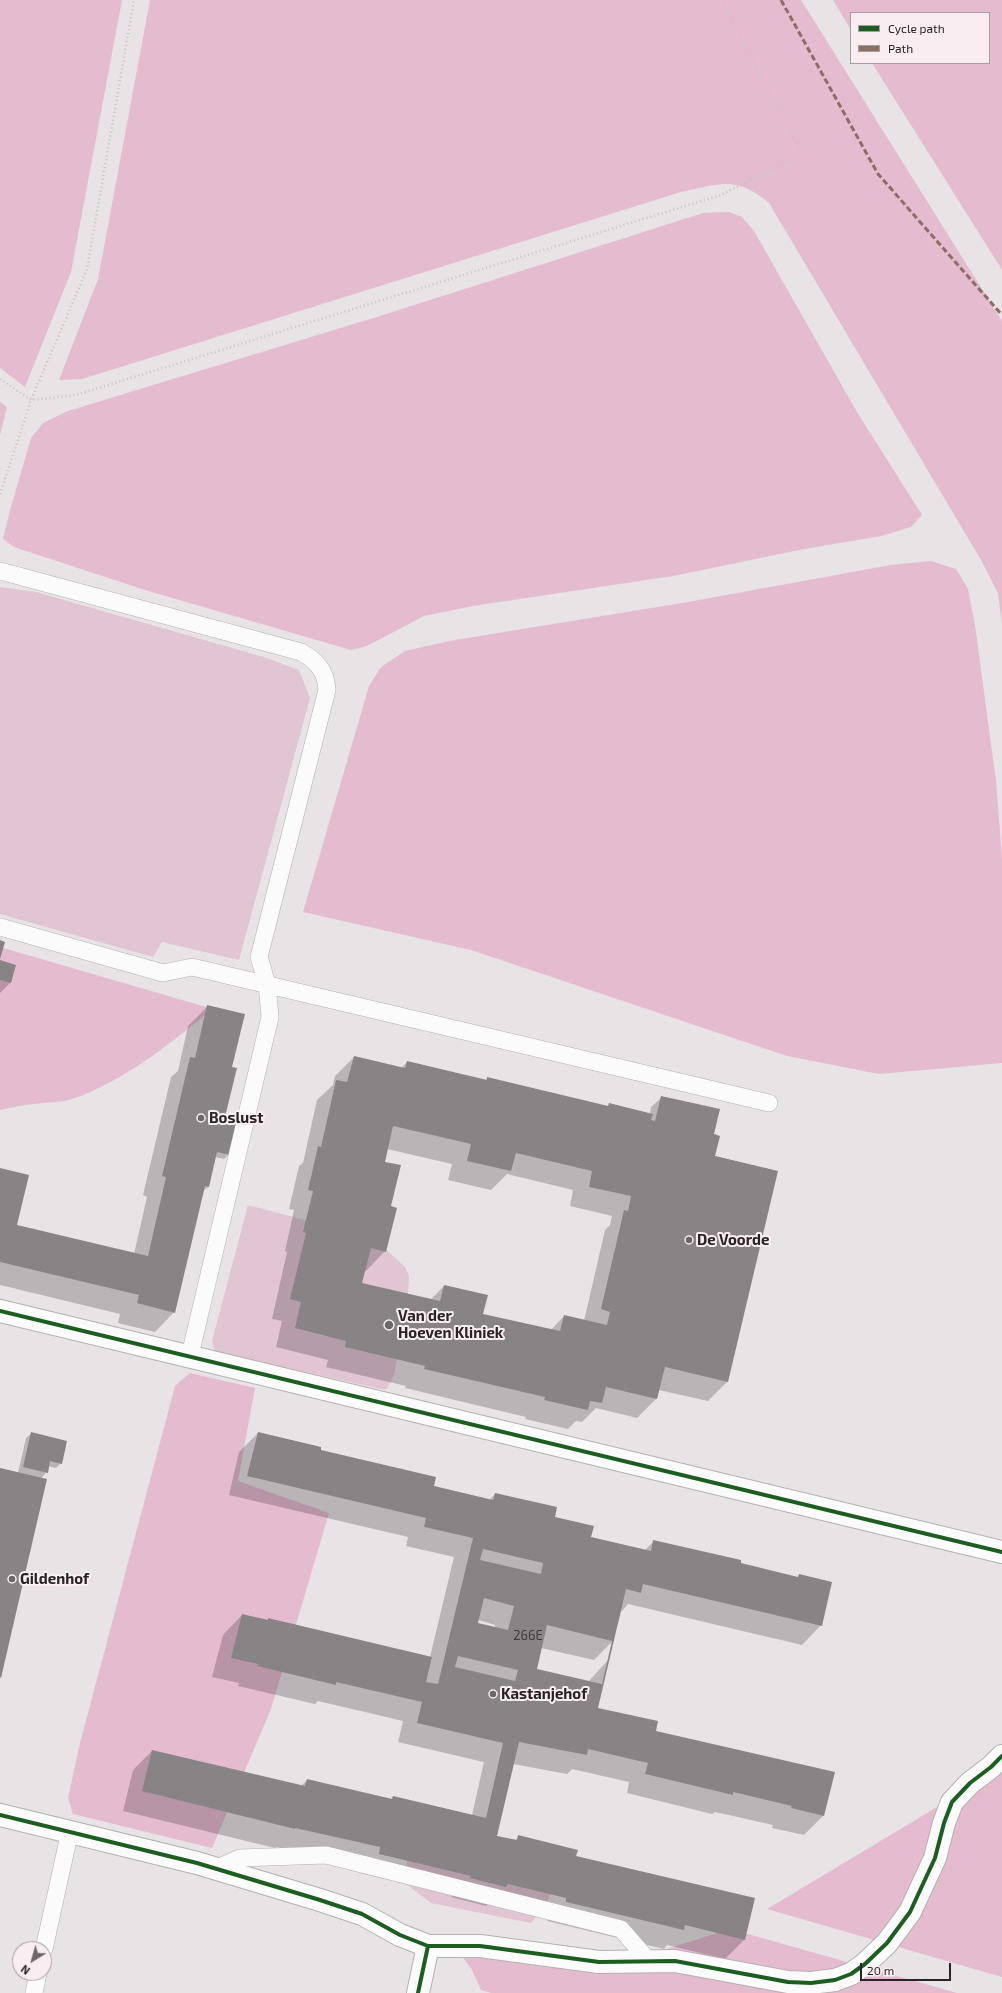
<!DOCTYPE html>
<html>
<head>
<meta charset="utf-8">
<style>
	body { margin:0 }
	#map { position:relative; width:1002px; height:1993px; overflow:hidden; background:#e8e3e5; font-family:"Exo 2",sans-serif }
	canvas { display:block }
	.legend { position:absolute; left:850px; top:12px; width:140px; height:52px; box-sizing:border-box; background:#f9edf2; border:1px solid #a59da0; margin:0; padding:5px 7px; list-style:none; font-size:12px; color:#282426 }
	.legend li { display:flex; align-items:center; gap:8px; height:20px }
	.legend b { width:20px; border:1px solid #a59da0 }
	.north { position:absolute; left:12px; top:1941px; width:40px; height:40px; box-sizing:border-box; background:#f9edf2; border:1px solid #a59da0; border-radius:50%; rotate:217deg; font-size:11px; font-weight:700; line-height:16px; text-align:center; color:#282426 }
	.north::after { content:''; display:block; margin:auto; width:14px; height:18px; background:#6b6769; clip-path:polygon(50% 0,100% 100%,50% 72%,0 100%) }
	.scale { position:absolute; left:860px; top:1963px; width:91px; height:18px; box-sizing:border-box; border:2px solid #282426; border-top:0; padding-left:5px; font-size:12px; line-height:14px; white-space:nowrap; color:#282426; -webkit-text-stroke:3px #f9edf2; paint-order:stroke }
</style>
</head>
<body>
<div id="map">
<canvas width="1002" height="1993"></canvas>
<ul class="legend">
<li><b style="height:5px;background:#1b5e20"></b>Cycle path</li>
<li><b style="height:5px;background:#8d6e63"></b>Path</li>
</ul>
<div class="north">N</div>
<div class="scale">20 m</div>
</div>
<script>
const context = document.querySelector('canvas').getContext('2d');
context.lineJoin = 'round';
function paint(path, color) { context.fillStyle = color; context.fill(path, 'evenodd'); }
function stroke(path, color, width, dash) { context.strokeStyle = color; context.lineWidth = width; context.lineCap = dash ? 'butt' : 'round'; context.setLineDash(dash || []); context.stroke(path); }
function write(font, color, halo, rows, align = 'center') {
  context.font = font + ' "Exo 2",sans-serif'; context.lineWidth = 4; context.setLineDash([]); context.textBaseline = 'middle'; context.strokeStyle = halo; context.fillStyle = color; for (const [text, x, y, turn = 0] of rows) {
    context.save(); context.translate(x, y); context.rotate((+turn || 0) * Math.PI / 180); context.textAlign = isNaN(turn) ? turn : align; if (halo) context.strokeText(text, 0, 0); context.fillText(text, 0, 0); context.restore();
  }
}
paint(new Path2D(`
	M0,587L36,592L267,658L299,670L310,698L239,960L162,942L153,957L0,914Z
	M248,1205L362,1235L380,1244L405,1267L409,1276L408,1293L394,1375L386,1390L215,1352L212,1341Z
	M407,1860L552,1883C550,1902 544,1909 531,1923L431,1903L406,1884Z`), '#e1c5d2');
paint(new Path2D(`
	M0,0H122L71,272L25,387L0,368Z
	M150,0H801L1002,321V624L998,593L981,560L769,203C736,175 719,184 681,192L82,379L59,380L98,279Z
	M833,0H1002V270L872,63H989V13H851V30Z
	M729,212L742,217L754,231L857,412L922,515L911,527L881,536L804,549L673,576L473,606L424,616L367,646L351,650L145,590L14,547L3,539L9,514L31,438L43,423L68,411L380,316L703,213Z
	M0,402L7,407L0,435Z
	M931,561L956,569L968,589L975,625L996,781L1002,859V1063L879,1074L787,1056L471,950L303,912L369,686L381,667L405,651L449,641L688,602L891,565Z
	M0,947L213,1009C169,1044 125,1081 72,1099C61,1103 45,1102 33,1104C22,1105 11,1108 0,1110Z
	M190,1373L255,1388L238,1481L329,1513L271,1709L212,1848L73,1814L68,1798L79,1747L175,1386Z
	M1002,1768V1977L767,1909Z
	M730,1929L957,1993H491L481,1990L472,1970L452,1943L552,1955L651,1954Z`), '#e5bbd0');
paint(new Path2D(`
	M0,961L15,966L10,983L0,993Z
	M208,1006L231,1067L223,1122L229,1154L224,1159L215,1157L208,1187L202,1192L174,1312L155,1332L118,1323L120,1314L0,1285V1169L16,1226L134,1254L147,1197L143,1195L171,1077L178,1071L188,1026Z
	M354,1057L401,1068L407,1062L485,1081L487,1078L607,1107L609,1105L650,1114L651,1107L662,1097L713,1135L714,1156L777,1171L727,1382L708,1401L659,1390L656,1399L637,1418L596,1408L582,1422L576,1421L568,1429L525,1419L526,1417L405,1388L406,1386L326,1367L328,1360L276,1347L282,1321L272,1319L287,1252L285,1251L294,1210L289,1209L299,1166L303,1163L317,1100L333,1085L335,1076ZM387,1149L452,1164L448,1180L491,1190L507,1174L573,1190L570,1206L612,1216L610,1225L605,1230L584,1321L564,1316L551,1330L482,1314L444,1286L430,1300L361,1284L364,1270L366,1271L385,1251L390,1207L384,1162Z
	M258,1433L433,1486L489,1500L495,1494L554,1518L590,1538L644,1551L654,1541L797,1578L799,1575L821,1625L802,1645L628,1604L621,1612L613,1641L594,1660L541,1648L536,1670L588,1682L608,1660L597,1708L654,1731L833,1773L823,1816L804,1835L772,1828L773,1825L715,1812L712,1814L627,1793L629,1782L572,1769L567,1774L513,1764L496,1836L515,1841L519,1836L575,1857L745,1939L725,1959L667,1945L664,1949L547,1921L548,1917L489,1903L486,1906L451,1897L452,1895L360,1873L362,1866L276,1847L275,1848L123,1811L133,1770L152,1751L301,1786L307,1780L390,1800L393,1797L472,1815L484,1762L398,1742L403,1721L318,1701L315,1704L238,1686L239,1683L212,1677L223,1635L242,1615L267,1621L269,1619L430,1657L454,1557L406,1546L408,1537L229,1495L239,1452ZM478,1620L495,1625V1628L477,1624Z
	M31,1434L61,1463L56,1468L48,1466L47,1472L41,1478L0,1676V1469L18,1473L26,1438Z`), '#0003');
paint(new Path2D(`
	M0,940L5,942L0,959Z
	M0,960L16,965L11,983L0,980Z
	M207,1005L245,1014L232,1067L237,1068L224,1121L238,1124L230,1155L217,1152L209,1187L205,1186L175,1313L137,1303L139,1295L0,1262V1168L29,1175L17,1225L148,1256L166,1177L162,1176L190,1057L195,1058Z
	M354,1056L405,1068L407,1061L487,1080V1077L608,1106L609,1103L653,1114L651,1120L655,1121L661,1096L720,1109L714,1134L720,1136L715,1156L778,1171L728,1382L665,1367L657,1399L606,1387L602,1403L590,1401L588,1410L544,1400L545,1397L424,1369L425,1366L345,1347L346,1341L295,1328L301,1302L290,1299L306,1233L303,1232L313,1191L308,1190L318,1146L321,1147L336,1080L347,1082ZM393,1126L471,1144L467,1161L511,1171L516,1153L592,1171L589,1187L631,1196L628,1211L624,1210L601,1309L610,1312L607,1325L564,1315L560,1331L483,1314L488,1295L444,1285L440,1301L362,1283L371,1248L386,1252L397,1208L391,1206L401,1165L385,1162Z
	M31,1432L67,1441L62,1464L50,1461L48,1473L23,1467Z
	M258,1432L321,1447V1450L436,1477L434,1486L493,1500L495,1493L557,1507L555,1517L594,1526L591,1537L651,1551L653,1540L741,1560V1563L798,1577L799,1574L832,1582L822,1626L643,1584L641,1593L626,1589L598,1708L658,1721L656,1731L835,1772L824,1816L791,1808L792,1806L733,1792V1795L645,1774L648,1763L588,1749L587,1755L519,1742L497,1836L517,1840L518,1835L578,1850L576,1856L755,1898L745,1940L685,1925L684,1930L566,1902V1898L508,1884L506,1887L470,1878L471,1876L379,1854L380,1847L295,1828V1829L142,1791L152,1750L305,1786L307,1779L392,1799L393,1796L486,1818L503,1743L417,1723L422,1702L336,1682V1685L257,1666L258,1664L231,1658L242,1614L268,1620V1618L432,1657L426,1682L438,1684L473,1538L424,1527L426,1518L247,1476ZM483,1549L543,1563L541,1574L480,1560ZM484,1598L514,1606L508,1630L478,1623ZM547,1625L612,1641L602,1684L537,1669ZM458,1656L518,1670L515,1681L455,1667Z
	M0,1468L47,1479L1,1678L0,1677Z`), '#888486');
const lane = new Path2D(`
	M0,571L301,652C317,661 326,671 327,690L259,957L267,984L270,1017L190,1355
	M0,927L163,973L192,967L769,1103
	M215,1869L240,1858L326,1855L621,1929L648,1960
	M44,1949L70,1831
	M34,1993L38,1973`);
const street = new Path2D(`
	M0,1311L1002,1552
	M0,1815L197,1863L320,1900L362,1914L400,1935L428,1946L418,1993
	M428,1946H480L599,1962L675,1961L788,1982L811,1983L835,1980L851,1974L865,1964L887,1943L910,1912L935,1858L944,1823L952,1802L970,1783L991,1767L1002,1756`);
stroke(lane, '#b4b0b1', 18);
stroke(street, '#b4b0b1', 24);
stroke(new Path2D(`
	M0,379L31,400L76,395L721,195L802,154L722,0
	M0,494L31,400L87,269L134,0`), '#c6c4c5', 2.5, [1, 3]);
stroke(lane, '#fcfbfb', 17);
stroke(street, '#fcfbfb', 22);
stroke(new Path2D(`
	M781,0L878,174L1002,315`), '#8d6e63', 3, [6, 3]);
stroke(new Path2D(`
	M0,1311L1002,1552
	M0,1815L197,1863L320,1900L362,1914L400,1935L428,1946L418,1993
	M428,1946H480L599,1962L675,1961L788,1982L811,1983L835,1980L851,1974L865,1964L887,1943L910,1912L935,1858L944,1823L952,1802L970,1783L991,1767L1002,1756`), '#1b5e20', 4);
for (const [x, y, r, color] of [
	[201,1118,4,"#6b6769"],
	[689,1240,4,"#6b6769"],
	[389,1325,5,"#6b6769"],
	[12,1579,4,"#6b6769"],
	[493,1694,4,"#6b6769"]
]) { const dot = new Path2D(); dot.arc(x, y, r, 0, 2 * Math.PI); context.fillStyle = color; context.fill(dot); stroke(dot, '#f9edf2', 1.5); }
write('13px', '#403c3e', null, [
	["266E",528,1636]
]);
write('bold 15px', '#282426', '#f9edf2', [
	["Boslust",209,1118],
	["De Voorde",697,1240],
	["Van der",398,1316],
	["Hoeven Kliniek",398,1333],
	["Gildenhof",20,1579],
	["Kastanjehof",501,1694]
], 'left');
</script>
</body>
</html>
